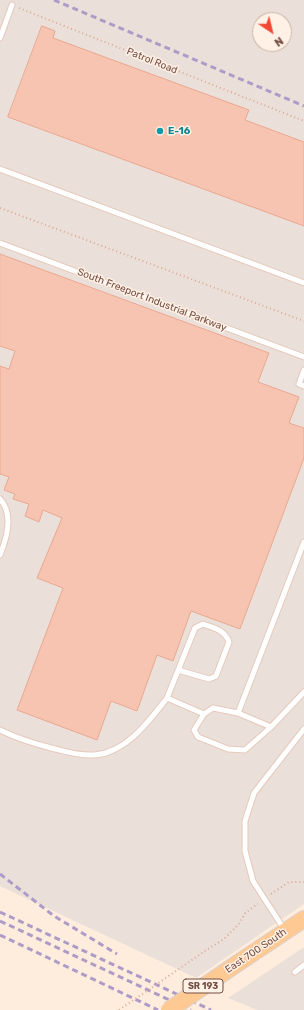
<!DOCTYPE html>
<html>
<head>
<meta charset="utf-8">
<style>
	body { margin:0 }
	#map { position:relative; width:304px; height:1010px; overflow:hidden; background:#feeddc; font-family:Rubik,sans-serif }
	canvas { display:block }
	.north { position:absolute; left:252px; top:12px; width:40px; height:40px; box-sizing:border-box; background:#fff1e5; border:1px solid #c8b0a4; border-radius:50%; rotate:145deg; font-size:11px; font-weight:700; line-height:16px; text-align:center; color:#754f43 }
	.north::after { content:''; display:block; margin:auto; width:14px; height:18px; background:#f54834; clip-path:polygon(50% 0,100% 100%,50% 72%,0 100%) }
</style>
</head>
<body>
<div id="map">
<canvas width="304" height="1010"></canvas>
<div class="north">N</div>
</div>
<script>
const context = document.querySelector('canvas').getContext('2d');
context.lineJoin = 'round';
function paint(path, color) { context.fillStyle = color; context.fill(path, 'evenodd'); }
function stroke(path, color, width, dash) { context.strokeStyle = color; context.lineWidth = width; context.lineCap = dash ? 'butt' : 'round'; context.setLineDash(dash || []); context.stroke(path); }
function write(font, color, halo, rows, align = 'center') {
  context.font = font + ' Rubik,sans-serif'; context.lineWidth = 3; context.setLineDash([]); context.textBaseline = 'middle'; context.strokeStyle = halo; context.fillStyle = color; for (const [text, x, y, turn = 0] of rows) {
    context.save(); context.translate(x, y); context.rotate((+turn || 0) * Math.PI / 180); context.textAlign = isNaN(turn) ? turn : align; if (halo) context.strokeText(text, 0, 0); context.fillText(text, 0, 0); context.restore();
  }
}
paint(new Path2D(`
	M0,0H304V904L196,978L0,886ZM260,20H284V44H260Z
	M304,947V1010H257L228,998Z`), '#ebe0d9');
const building = new Path2D(`
	M42,26L55,31L53,38L249,110L245,120L304,142V226L8,117Z
	M0,254L269,353L258,382L299,397L289,423L304,428V458L240,629L191,611L173,661L157,655L137,711L111,701L97,740L17,710L63,588L37,578L62,518L43,510L39,522L25,516L29,504L13,499L15,494L4,490L9,477L0,474V366L9,369L15,351L0,346Z`);
paint(building, '#f6c4b1');
stroke(building, '#eaa890', 1);
const service = new Path2D(`
	M0,38L12,5
	M0,169L304,283
	M0,243L304,357
	M304,370L299,384L304,386
	M0,499C14,514 7,538 0,555
	M304,542L238,713L271,727L304,692
	M178,670L209,679L216,676L229,642C225,630 214,628 203,624L195,628L167,698L204,714
	M238,713L213,708L204,714L194,730L198,737L228,749L245,750L271,727
	M0,730C18,739 35,744 55,749C67,752 81,756 94,755C126,753 149,721 167,698
	M284,929L253,881L245,851V821L254,793L304,729
	M295,972L304,965`);
const primary = new Path2D(`
	M238,963L304,919`);
stroke(service, '#e5c9bb', 7);
stroke(primary, '#dbd1ce', 18);
stroke(new Path2D(`
	M19,8L304,121
	M0,208L304,321
	M271,894L289,882H304
	M208,949L224,939L239,924L246,912L258,904`), '#dba895', 2, [1, 3]);
stroke(service, '#fff', 5);
stroke(primary, '#ffc993', 16);
stroke(new Path2D(`
	M54,0L304,106
	M0,874L54,916L117,954
	M0,912L211,1010
	M0,921L191,1010
	M0,935L158,1010`), '#ae9bc7', 3, [6, 4]);
const primaryBridge = new Path2D(`
	M169,1010L238,963`);
stroke(primaryBridge, '#dbd1ce', 18, []);
stroke(new Path2D(`
	M119,1010L208,949`), '#dba895', 2, [1, 3]);
stroke(primaryBridge, '#ffc993', 16);
for (const [x, y, r, color] of [
	[160,131,4,"#0f9aa8"]
]) { const dot = new Path2D(); dot.arc(x, y, r, 0, 2 * Math.PI); context.fillStyle = color; context.fill(dot); stroke(dot, '#fff1e5', 1.5); }
for (const [x, y, w] of [
	[203,986,40]
]) { const box = new Path2D(); box.roundRect(x - w / 2, y - 7, w, 14, 3); context.fillStyle = '#fff1e5'; context.fill(box); stroke(box, '#754f43', 1); }
write('bold 9px', '#754f43', null, [
	["SR 193",203,986]
]);
write('10px', '#754f43', '#fff1e5', [
	["Patrol Road",152,61,22],
	["South Freeport Industrial Parkway",152,300,21],
	["East 700 South",256,951,-34]
]);
write('bold 10px', '#0d838f', '#fff1e5', [
	["E-16",168,131]
], 'left');
</script>
</body>
</html>
